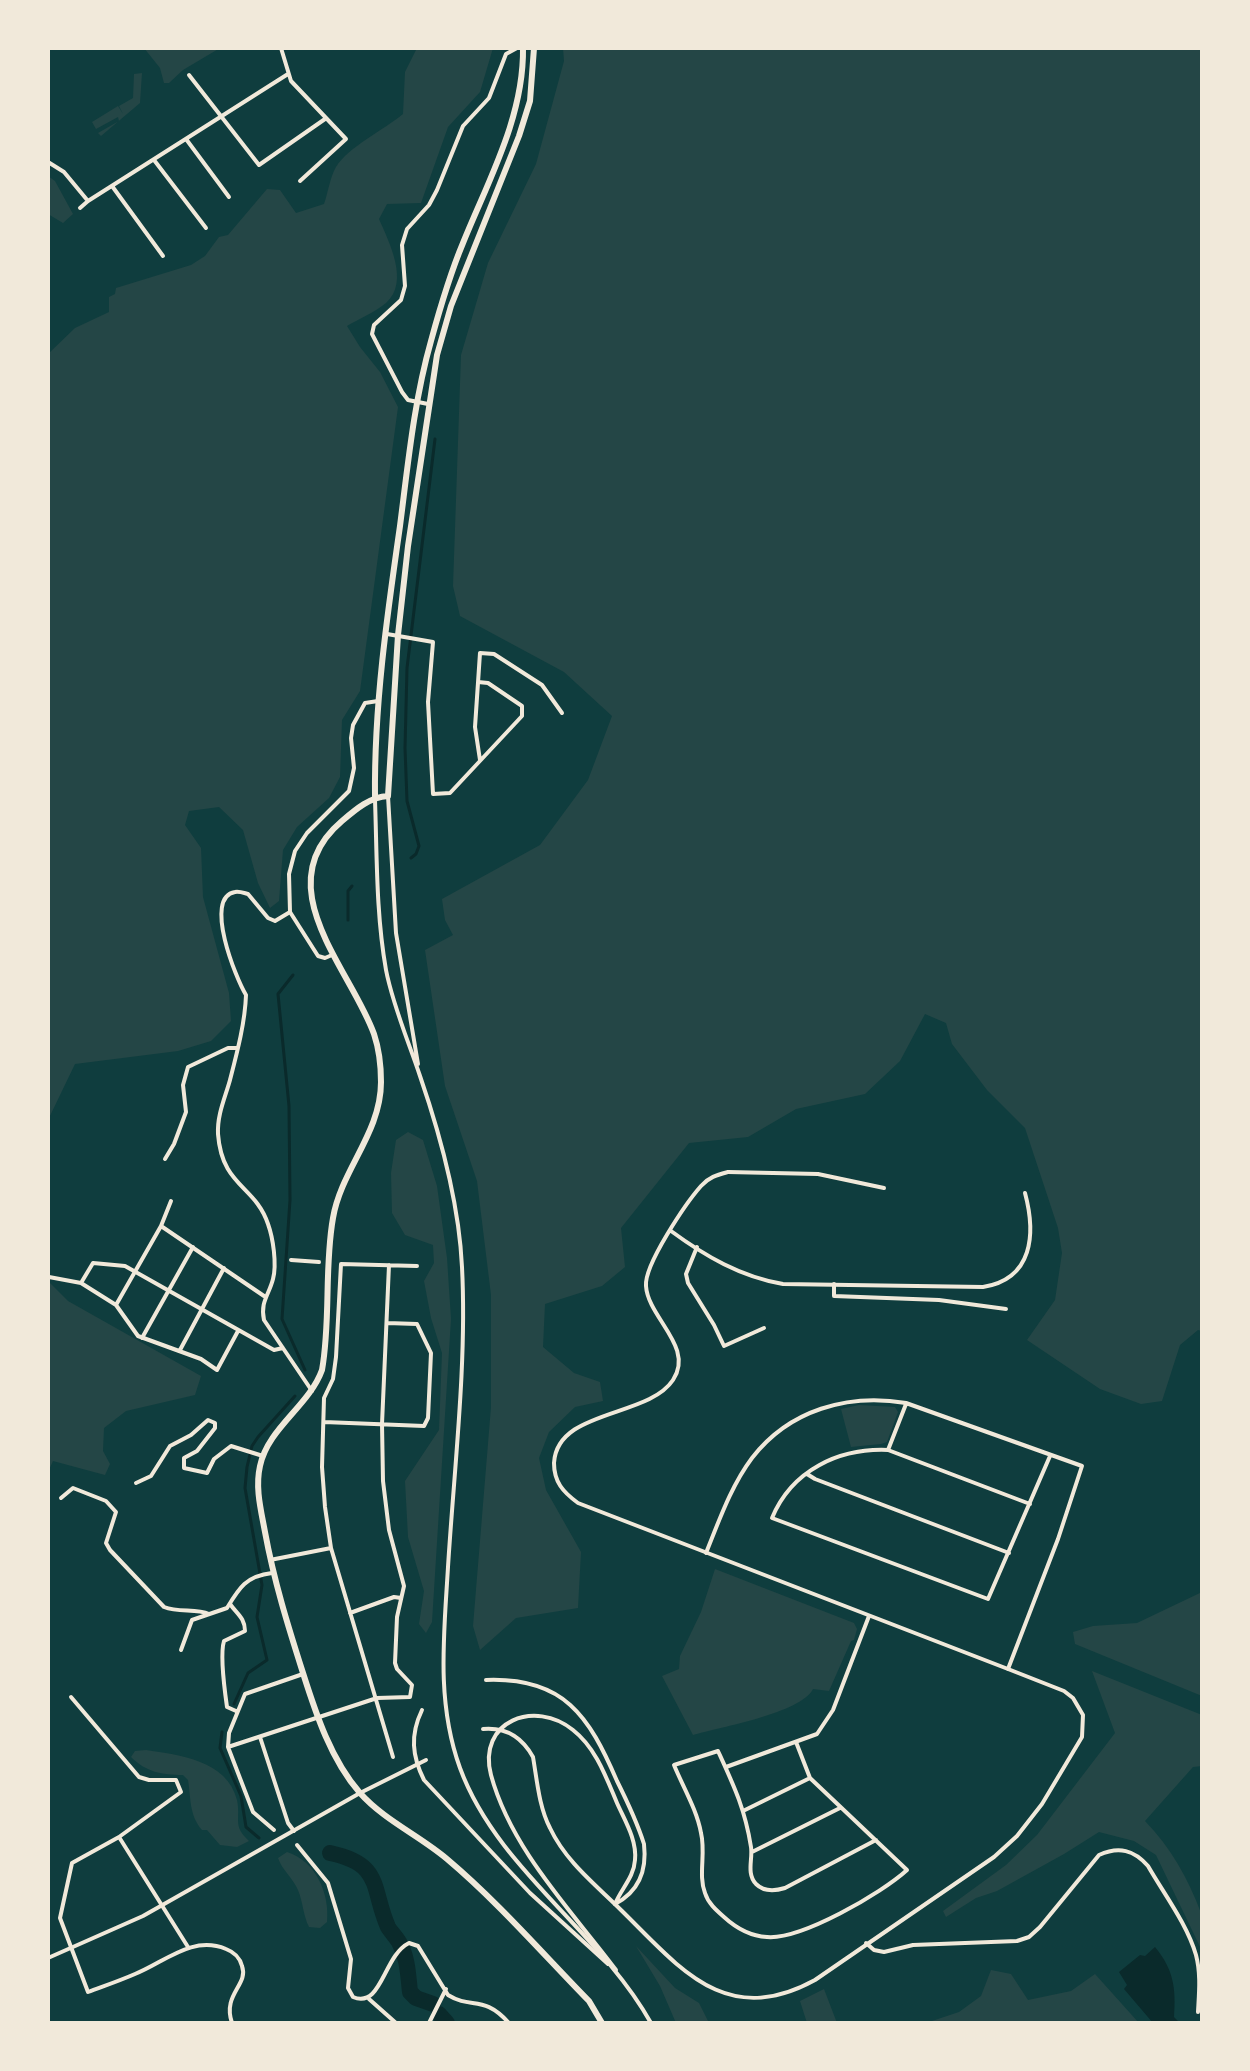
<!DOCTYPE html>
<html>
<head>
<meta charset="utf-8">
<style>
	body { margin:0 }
	#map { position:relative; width:1250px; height:2071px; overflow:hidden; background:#0f3d3e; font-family:"Public Sans",sans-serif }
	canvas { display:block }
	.frame { position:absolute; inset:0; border:50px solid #f1e9da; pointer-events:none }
</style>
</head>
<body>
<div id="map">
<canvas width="1250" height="2071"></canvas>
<div class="frame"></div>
</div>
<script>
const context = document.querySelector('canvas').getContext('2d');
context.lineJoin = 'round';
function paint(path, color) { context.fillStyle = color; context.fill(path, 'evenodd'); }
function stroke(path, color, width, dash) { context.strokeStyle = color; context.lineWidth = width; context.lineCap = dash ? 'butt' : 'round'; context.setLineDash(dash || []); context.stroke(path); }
paint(new Path2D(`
	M144,48H220L183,70L169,83H164L160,68Z
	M417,48H493L480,92L448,127L421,203L387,204L379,219C389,242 410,282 386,303C375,312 359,319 347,326L360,347L380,372L398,407L360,691L342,720L340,777L329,798L297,827L283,850L279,901L270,908L258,883L243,830L219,807L189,811L185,825L201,848L203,897L229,993L231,1021L211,1041L178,1051L75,1064L48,1120V354L75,328L109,312V297L115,294L116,288L191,265L205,256L219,237L228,235L267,189L280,190L296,213L324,204C328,193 330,177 336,167C348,147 384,130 403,114L405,72Z
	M563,48H1202V1331L1198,1330L1180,1345L1162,1401L1141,1404L1100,1389L1027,1340L1055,1300L1062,1253L1058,1228L1025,1128L987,1090L952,1044L946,1023L925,1014L900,1061L865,1094L796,1109L748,1137L689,1143L621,1228L625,1267L602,1286L545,1304L543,1347L574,1373L600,1382L603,1401L575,1407L549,1432L539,1458L546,1490L581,1552L578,1608L516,1618L480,1650L473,1626L491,1407V1295L477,1181L445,1086L425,950L453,935L445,920L442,899L540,845L588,780L612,716L564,672L460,616L453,586L461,355L488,263L536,164L564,61Z
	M142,73L140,103L101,136L98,133L119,121L118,117L96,129L92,122L118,106L123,114L119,106L133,98L134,74Z
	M48,176L55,181L73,214L63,223L48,214Z
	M408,1132L423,1140L437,1186L447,1258L451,1319L432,1622L426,1633L419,1624L424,1591L408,1537L405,1481L439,1430L442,1353L431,1318L424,1281L434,1263L433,1245L405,1235L392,1213L391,1173L396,1140Z
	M48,1281L68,1301L201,1376L195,1395L126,1411L104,1428L103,1451L110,1464L105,1475L53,1461L48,1472Z
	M859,1405L895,1407L898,1412L887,1442L881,1444L851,1447L841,1409Z
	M715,1569L854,1623L857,1629L854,1640L851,1641L829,1691L813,1689C801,1713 721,1727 693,1735L662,1676L679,1669L680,1656L701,1612Z
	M1202,1592V1696L1075,1644L1073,1632L1093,1626L1137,1623Z
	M1092,1671L1202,1715V1766L1193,1767L1145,1821C1171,1848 1188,1878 1201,1913C1205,1923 1202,1940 1202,1951L1156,1855L1134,1841L1099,1832L1064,1854L997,1891L976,1898L946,1917L943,1911L1006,1865L1037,1835L1115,1733Z
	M146,1750C179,1755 227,1760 237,1800C241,1820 232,1825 249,1841L237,1847L220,1845L207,1830H202C189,1815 191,1798 188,1780L183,1775C162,1775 146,1772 131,1757L135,1751Z
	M287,1852C316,1861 330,1894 327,1922L320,1928L309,1927C303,1915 303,1902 298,1890C293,1878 282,1870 278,1858Z
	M636,1946L675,1988L699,2003L709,2023H676L660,1986Z
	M991,1970L1011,1974L1028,2000L1071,1991L1095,1974L1139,2023H926L959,2012L981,1996Z
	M824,1989L837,2023H807L800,2001Z`), '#244646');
paint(new Path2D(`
	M1155,1947C1174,1970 1176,1989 1174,2017L1180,2023H1153L1124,1989L1127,1985L1119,1972L1140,1955L1145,1956Z`), '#0a2a2b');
stroke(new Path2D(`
	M411,858L416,854L419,846L407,801L405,748L407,668L435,439
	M348,920V891L352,886
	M293,975L278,994L289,1106L290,1200L282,1319L305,1370
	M234,1704L248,1673L267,1660L257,1617L262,1585L245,1488L247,1467L252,1446L258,1437L295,1396
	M222,1732L220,1748L241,1796L246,1827L259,1838`), '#0a2a2b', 3);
stroke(new Path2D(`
	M330,1853C383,1864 371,1888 388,1927C391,1932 396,1937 399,1942C408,1958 408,1975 410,1992L416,1998L433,2004
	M439,2014L447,2023`), '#0a2a2b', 16);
stroke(new Path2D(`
	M281,48L291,81L346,139L300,181
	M189,75L259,165L325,119
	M186,139L229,197
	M154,160L206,228
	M48,162L64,172L88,201
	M112,186L163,256
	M80,208L88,201L288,74
	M428,404L408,400L402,392L372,334L374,325L401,300L405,286L402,245L407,229L429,205L437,190L463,126L489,98L506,54L517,48
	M387,634L433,642L428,702L433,794L450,793L522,716V706L488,683L478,682
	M480,760L475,727L480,653L494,654L542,685L562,713
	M290,912L275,921L268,918L248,894C244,893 239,891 235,892C203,897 236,979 246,995C245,1023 237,1053 230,1080C225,1098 217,1115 218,1134C222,1187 255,1185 268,1224C273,1238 277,1264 273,1279C269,1295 260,1302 264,1320L312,1391
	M332,955L325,958L318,956L290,912L289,874L295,851L307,833L349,791L354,768L351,738L353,725L365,703L378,701
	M165,1159L174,1144L186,1112L183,1085L188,1067L228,1048H237
	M161,1226L264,1296
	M697,1247L686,1274L688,1283L714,1325L724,1346L764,1328
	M291,1260L319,1262
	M49,1277L81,1283L116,1305L138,1336L201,1359L217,1370L238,1331
	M81,1283L93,1263L125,1266L274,1350L283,1348
	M834,1284V1296L939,1300L1006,1309
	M116,1305L161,1226L171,1201
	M142,1338L193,1247
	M180,1350L224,1268
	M324,1422L424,1426L428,1418L431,1353L417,1324L387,1323
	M888,1450L906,1404
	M807,1474L815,1479L1009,1553
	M136,1483L151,1476L170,1446L191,1435L208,1420L215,1423V1428L197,1451L184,1458V1468L207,1473L214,1459L231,1446L263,1456
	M61,1498L73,1488L106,1501L116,1512L106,1543L110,1550L164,1607C179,1613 196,1608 209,1614
	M1030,1504L888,1450C839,1448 792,1470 772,1518L988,1599L1050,1456
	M706,1553C719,1521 731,1486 752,1458C789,1410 848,1393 906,1403L1082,1466L1058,1539L1008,1669
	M270,1560L331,1548
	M230,1604C237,1614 245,1618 245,1631L224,1641C220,1654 225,1693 227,1707L236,1711
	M350,1613L394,1597L401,1598
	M181,1650L192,1620L227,1608C239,1588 246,1576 272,1573
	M486,1680C564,1677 589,1716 617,1781C627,1801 637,1822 644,1844C647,1870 640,1891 615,1904
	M71,1697L139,1777L149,1780H176L181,1792L119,1837L72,1863L60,1918L88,1992C104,1986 119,1981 135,1974C165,1962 192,1935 226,1949C234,1952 240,1958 242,1966C249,1985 222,1994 232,2023
	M422,1710C410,1735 412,1756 424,1780L530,1893L608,1964
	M260,1737L288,1823L294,1831
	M796,1742L810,1778L907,1870C882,1893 801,1940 767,1937C749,1936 736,1928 724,1917C716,1910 708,1903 705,1893C698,1875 706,1853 701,1833C697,1810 683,1787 674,1765L718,1751C734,1786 745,1809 751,1847C753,1859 746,1873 756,1884C764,1892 775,1891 785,1888L876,1840
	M228,1747L377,1698L410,1697L412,1685L397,1669L395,1663L397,1617L404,1586L389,1530L383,1481L382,1424L389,1265
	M393,1757L331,1548L325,1507L322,1467L324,1398L333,1379L336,1357L341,1264L417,1266
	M726,1767L817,1734L833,1710L869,1616
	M745,1810L810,1778
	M274,1830L253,1812L228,1747L229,1733L245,1694L303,1674
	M119,1837L188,1947
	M297,1845L328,1883L351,1959L348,1988L353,1997C382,2009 383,1956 409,1943L418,1946L448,1995C472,2010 483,1994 509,2023
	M752,1852L840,1808
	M615,1904C621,1889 634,1877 635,1860C637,1840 625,1821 617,1803C606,1777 596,1748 573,1730C535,1699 477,1721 491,1775C511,1849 571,1910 616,1970
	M866,1943L874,1950L884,1952L913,1945L1017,1941L1029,1937L1040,1927L1099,1855C1119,1846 1134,1850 1148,1866C1164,1894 1187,1924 1196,1955C1201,1974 1199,1993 1198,2012
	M369,1999L396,2023
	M429,2023L446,1989`), '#f1e9da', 4);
stroke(new Path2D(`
	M388,796L396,933L418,1064
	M375,800C377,856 376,914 386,970C393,1006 408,1040 420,1076C441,1137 459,1202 462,1267C467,1363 454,1470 448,1567C444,1635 436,1702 460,1768C497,1869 599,1930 651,2023
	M671,1231C705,1256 741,1277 783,1284L983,1287C1033,1279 1036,1234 1025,1193
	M483,1729C506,1727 522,1737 533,1757C537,1780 539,1807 550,1828C566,1862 596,1885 622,1911C680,1968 726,2029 815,1980L994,1857L1017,1836L1042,1804L1082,1737L1083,1715L1073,1698L1064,1691L1008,1669L578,1503C563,1492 554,1482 554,1463C557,1409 648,1418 673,1380C695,1347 648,1318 646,1286C644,1265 686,1203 701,1186C709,1177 717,1175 728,1172L818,1174L884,1188
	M48,1958L143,1916L360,1793L426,1760`), '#f1e9da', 4);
stroke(new Path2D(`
	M534,48L530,101L519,136L451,306L437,355L408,546L398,635L388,796C370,797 356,809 342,821C265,886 351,969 374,1034C379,1049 381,1067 381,1082C381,1133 341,1170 333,1218C324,1268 331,1320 322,1370C309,1406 268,1428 260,1466C255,1488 261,1510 265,1532C274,1581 288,1626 303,1673C316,1714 331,1760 360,1793C384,1820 420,1836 447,1859C498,1902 543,1954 589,2001L602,2023
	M375,797C374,706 387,616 400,526C408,464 414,401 431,341C440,308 450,274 463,243C488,181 524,117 523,48`), '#f1e9da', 6);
</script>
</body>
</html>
